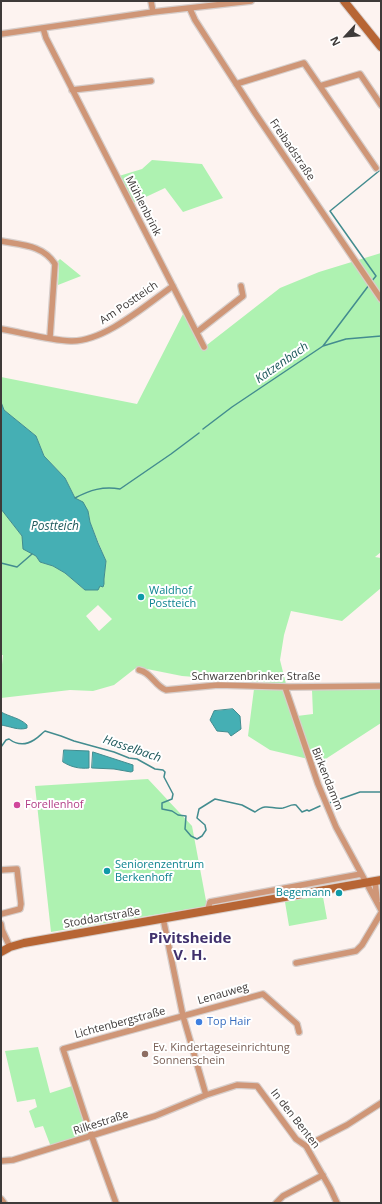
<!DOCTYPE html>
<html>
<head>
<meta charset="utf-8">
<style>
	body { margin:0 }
	#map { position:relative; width:382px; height:1204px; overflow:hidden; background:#fdf3f0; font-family:"Open Sans",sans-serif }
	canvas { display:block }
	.frame { position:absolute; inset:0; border:2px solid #3e3a39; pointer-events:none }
	.north { position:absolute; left:326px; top:16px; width:40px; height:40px; -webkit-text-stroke:3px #fff; paint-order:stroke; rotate:244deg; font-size:11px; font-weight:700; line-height:16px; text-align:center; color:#3e3a39 }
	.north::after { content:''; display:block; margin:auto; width:14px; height:18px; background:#3e3a39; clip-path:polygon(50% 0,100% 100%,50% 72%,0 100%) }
</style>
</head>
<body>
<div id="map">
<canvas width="382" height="1204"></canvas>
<div class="frame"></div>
<div class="north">N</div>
</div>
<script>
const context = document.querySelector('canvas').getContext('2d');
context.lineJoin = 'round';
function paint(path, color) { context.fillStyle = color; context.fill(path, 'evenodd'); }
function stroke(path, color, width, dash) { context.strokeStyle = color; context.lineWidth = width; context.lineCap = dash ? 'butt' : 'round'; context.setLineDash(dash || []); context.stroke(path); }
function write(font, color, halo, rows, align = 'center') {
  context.font = font + ' "Open Sans",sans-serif'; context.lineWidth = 4; context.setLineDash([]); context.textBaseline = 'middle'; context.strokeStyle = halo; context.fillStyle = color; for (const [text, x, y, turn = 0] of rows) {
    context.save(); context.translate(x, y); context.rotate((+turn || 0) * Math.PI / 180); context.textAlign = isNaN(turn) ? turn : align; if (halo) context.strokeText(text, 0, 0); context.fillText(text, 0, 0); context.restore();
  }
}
paint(new Path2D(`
	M152,160L202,164L223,198L183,212L165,188L133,203L119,176L142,169Z
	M381,253V552L375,557L381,558V588L342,621L291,611L284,635L280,660L286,684L182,676L137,667L114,685L93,691L70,690L1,698V674L3,655H1V509L22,536L32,554L36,556L40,562L53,566L65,573L85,590L100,586L103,587L104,584V579L106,561L90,522L88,511L75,498L65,478L44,456L36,436L4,410L1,402V377L137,404L183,314L203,348L280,288L319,272ZM98,605L112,619L99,631L86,616Z
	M60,259L81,276L58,285L59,265L58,261Z
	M286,688L297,716L313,714L312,690L381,689V723L321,762L270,750L248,736L254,689Z
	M148,779L192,826L207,906L51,932L35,786Z
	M314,897H323L327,919L289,926L285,902Z
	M38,1047L50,1093L72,1086L88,1136L51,1147L43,1126L35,1128L29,1111L37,1107L35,1099L17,1102L5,1051Z`), '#aef2b1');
const water = new Path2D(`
	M1,402L4,410L36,436L44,456L65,478L75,498L83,502L88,511L90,522L98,543L106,561L104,579V584L103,587L100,586L98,590H85L65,573L53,566L40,562L36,556L23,549L22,536L1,509Z
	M233,709L240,716L241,729L231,736L228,732L217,731L210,720L214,711Z
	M1,712C10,717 20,718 27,725V728C19,731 9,726 1,725Z
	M64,750L89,751V768C79,769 71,767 63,762Z
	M93,752L133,765V771L131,772L114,769L92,768Z`);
paint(water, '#45afb4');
stroke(water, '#438c8f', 1);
stroke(new Path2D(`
	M371,282L376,276L330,211L379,171
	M323,346L369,285
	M203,429L232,407L323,346L346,339L381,336
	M75,498C90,490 103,486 120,489L171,454L199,433
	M1,563L17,567L32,554
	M1,747L6,740L9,739C17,745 26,745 34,740C39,737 41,734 45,731L61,736L74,741L114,752L129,758L137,759L155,769L163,770L165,772L164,777L173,794L172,799L162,803V809L172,811L178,815L186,816L185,829L191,836L197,839L202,836L206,830L205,825L197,818L199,809L215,799L242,805L255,812C268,802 271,810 283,808C288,807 291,804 296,805L302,812L307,810L309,811L320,806
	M329,803L360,792H381`), '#438c8f', 1.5);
const street = new Path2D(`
	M151,1L153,12
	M190,9L195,20L255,113L381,299
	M43,28L46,38L204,347
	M1,34L153,12L251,1
	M236,84L304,63L376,168
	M320,86L360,74L381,105
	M72,90L151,81
	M1,241C22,245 43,245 55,264L50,337
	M1,329C24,333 48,340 71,341C104,342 146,305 173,286
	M197,332L243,296L241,286
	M139,670C151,672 155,686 166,690L218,685L289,687L381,686
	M285,687L318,784L336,827L381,910
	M1,870L17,869L21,904L20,909L1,914
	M375,881L377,900
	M208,909L210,902L361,874
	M163,918L183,1016L206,1095L237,1085L257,1086L296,1139L306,1146L330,1188L337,1203
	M1,924L2,930L10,947
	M296,963L356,951L362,945L381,913
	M306,1146L347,1125L381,1103
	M1,1161L13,1160L155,1116L206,1095
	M1,1199L4,1203
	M116,1203L92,1137L63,1049L263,994L297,1024L299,1032
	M276,1203L283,1196L323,1175`);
const secondary = new Path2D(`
	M344,1L381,47
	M1,952L10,947L24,943L381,880`);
stroke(street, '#d7cecb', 8);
stroke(secondary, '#d7cecb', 10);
stroke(street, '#cf9677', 5.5);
stroke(secondary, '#b76534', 8);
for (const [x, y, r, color] of [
	[141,597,4,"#0f9aa8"],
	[17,805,4,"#d1479c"],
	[107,871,4,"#0f9aa8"],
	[339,893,4,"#0f9aa8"],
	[199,1022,4,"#3f7fe0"],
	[145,1054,4,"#8d6e63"]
]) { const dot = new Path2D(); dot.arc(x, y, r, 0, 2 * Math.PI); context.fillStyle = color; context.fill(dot); stroke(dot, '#fff', 1.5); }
write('11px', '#3e3a39', '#fff', [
	["Freibadstraße",292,150,56],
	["Mühlenbrink",143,206,63],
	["Am Postteich",129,303,-34],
	["Schwarzenbrinker Straße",256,677],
	["Birkendamm",327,779,68],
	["Stoddartstraße",102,918,-10],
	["Lenauweg",223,994,-16],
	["Lichtenbergstraße",120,1023,-15],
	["In den Benten",295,1119,52],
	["Rilkestraße",101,1123,-18]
]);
write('11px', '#0d838f', '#fff', [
	["Waldhof",149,591],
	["Postteich",149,604],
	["Seniorenzentrum",115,865],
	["Berkenhoff",115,878],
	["Begemann",331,893,"right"]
], 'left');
write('11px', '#b23c85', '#fff', [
	["Forellenhof",25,805]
], 'left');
write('11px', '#366cbe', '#fff', [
	["Top Hair",207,1022]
], 'left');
write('11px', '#785e54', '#fff', [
	["Ev. Kindertageseinrichtung",153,1048],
	["Sonnenschein",153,1061]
], 'left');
write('italic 12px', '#1d585b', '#fff', [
	["Katzenbach",282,363,-35],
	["Postteich",55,527],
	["Hasselbach",132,749,19]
]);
write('bold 15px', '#41316d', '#fff', [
	["Pivitsheide",190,939],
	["V. H.",190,956]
]);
</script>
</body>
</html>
